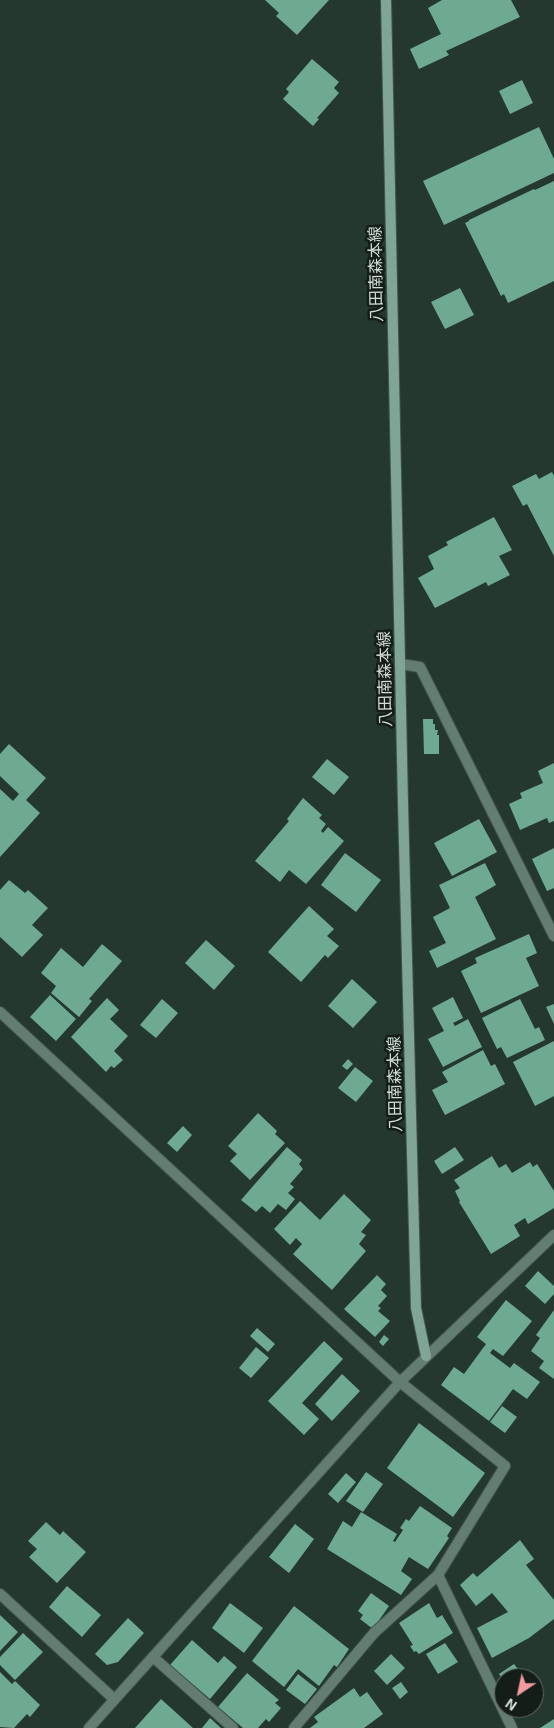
<!DOCTYPE html>
<html>
<head>
<meta charset="utf-8">
<style>
	body { margin:0 }
	#map { position:relative; width:554px; height:1728px; overflow:hidden; background:#253830; font-family:"Exo 2",sans-serif }
	canvas { display:block }
	.north { position:absolute; left:494px; top:1668px; width:50px; height:50px; box-sizing:border-box; background:#151d19; border:1px solid #616a65; border-radius:50%; rotate:214deg; font-size:14px; font-weight:700; line-height:20px; text-align:center; color:#d2ddd8 }
	.north::after { content:''; display:block; margin:auto; width:18px; height:22px; background:#f49aa0; clip-path:polygon(50% 0,100% 100%,50% 72%,0 100%) }
</style>
</head>
<body>
<div id="map">
<canvas width="554" height="1728"></canvas>
<div class="north">N</div>
</div>
<script>
const context = document.querySelector('canvas').getContext('2d');
context.lineJoin = 'round';
function paint(path, color) { context.fillStyle = color; context.fill(path, 'evenodd'); }
function stroke(path, color, width, dash) { context.strokeStyle = color; context.lineWidth = width; context.lineCap = dash ? 'butt' : 'round'; context.setLineDash(dash || []); context.stroke(path); }
function write(font, color, halo, rows, align = 'center') {
  context.font = font + ' "Exo 2","Noto Sans JP",sans-serif'; context.lineWidth = 5; context.setLineDash([]); context.textBaseline = 'middle'; context.strokeStyle = halo; context.fillStyle = color; for (const [text, x, y, turn = 0] of rows) {
    context.save(); context.translate(x, y); context.rotate((+turn || 0) * Math.PI / 180); context.textAlign = isNaN(turn) ? turn : align; if (halo) context.strokeText(text, 0, 0); context.fillText(text, 0, 0); context.restore();
  }
}
paint(new Path2D(`
	M265,0H329L297,35L276,16L279,13Z
	M442,0H511L520,17L446,51L449,55L419,69L410,49L441,34L428,8Z
	M312,59L339,82L334,88L339,93L317,118L319,119L313,126L283,99L289,92L286,89Z
	M522,80L533,103L510,114L499,91Z
	M539,127L554,159V173L444,225L423,181Z
	M554,181V281L508,303L504,294L501,296L465,223L469,221V220L534,189L535,190Z
	M460,288L474,315L445,329L431,302Z
	M552,472L554,476V556L527,504L523,506L512,486L536,474L539,479Z
	M494,517L512,550L499,556L510,575L488,586L486,582L435,608L418,578L434,569L428,556L448,545L446,542Z
	M423,719H433V724H435V730H438L437,735H439V754H424Z
	M9,744L46,778L26,800L40,813L0,857V789L13,801L19,794L0,776V754Z
	M327,759L349,777L334,795L312,777Z
	M554,763V821L549,823L547,818L520,830L509,804L522,798L520,793L543,783L538,771Z
	M303,798L322,815L319,818L326,824L321,831L323,833L328,827L344,841L306,884L289,870L280,882L255,861L289,821L287,819Z
	M479,819L497,852L452,876L434,843Z
	M554,848V888L547,891L532,859Z
	M345,853L381,880L356,912L321,885Z
	M485,863L496,885L475,897L496,939L437,968L429,951L446,943L433,917L450,908L439,885Z
	M9,880L25,893L28,890L48,908L32,925L43,935L22,957L0,937V890Z
	M309,906L334,929L327,936L339,946L328,958L325,955L301,982L268,952Z
	M529,934L537,953L526,958L539,986L481,1013L461,971L477,963L475,958Z
	M206,940L235,966L214,990L185,963Z
	M102,944L122,961L89,999L92,1001L79,1017L51,993L56,986L41,973L61,948L83,967Z
	M352,979L377,1002L353,1028L328,1006Z
	M50,995L76,1019L56,1041L30,1017Z
	M453,997L463,1018L453,1023L455,1026L468,1019L482,1047L443,1067L428,1039L444,1031L432,1008Z
	M107,998L119,1010L110,1019L128,1036L114,1051L123,1060L114,1068L111,1066L106,1072L71,1037Z
	M162,999L178,1013L156,1038L140,1025Z
	M520,999L535,1029L539,1027L545,1040L507,1058L501,1047L497,1049L482,1018Z
	M554,1004V1024L546,1007Z
	M554,1041V1096L535,1106L513,1062Z
	M483,1050L491,1066L495,1064L505,1084L445,1115L432,1090L448,1082L442,1072Z
	M348,1059L353,1064L347,1070L342,1066Z
	M355,1067L373,1081L356,1102L338,1088Z
	M258,1113L277,1131L275,1134L285,1143L250,1180L230,1161L237,1154L228,1146Z
	M183,1126L192,1135L177,1152L167,1143Z
	M287,1147L302,1160L299,1164L303,1169L290,1184L294,1187L288,1193L295,1199L286,1210L278,1204L270,1213L262,1206L256,1212L241,1200Z
	M455,1147L464,1160L442,1174L434,1161Z
	M492,1156L499,1168L506,1164L512,1173L530,1162L533,1167L537,1164L554,1191V1208L528,1224L525,1218L514,1225L520,1236L491,1254L459,1202L460,1201L455,1191L460,1188L454,1180Z
	M344,1194L371,1220L361,1232L366,1235L359,1244L366,1251L332,1290L293,1254L302,1244L296,1238L290,1245L274,1229L300,1201L320,1220Z
	M538,1271L554,1286V1294L545,1304L525,1286Z
	M377,1275L386,1284L381,1290L387,1296L378,1306L381,1308L378,1311L390,1321L375,1337L344,1309Z
	M506,1300L532,1321L503,1356L493,1349L490,1353L510,1368L514,1363L540,1382L527,1399L513,1389L489,1421L441,1385L454,1367L464,1374L486,1344L477,1337Z
	M554,1310V1379L539,1368L544,1361L531,1351L540,1338L536,1335Z
	M257,1328L275,1344L268,1352L250,1336Z
	M384,1335L389,1339L383,1346L379,1342Z
	M324,1341L343,1359L302,1403L319,1419L304,1435L268,1401Z
	M256,1347L269,1358L251,1378L239,1368Z
	M342,1374L360,1391L332,1421L315,1404Z
	M502,1406L517,1417L505,1433L490,1422Z
	M419,1423L485,1473L453,1517L387,1468Z
	M366,1472L383,1484L363,1512L346,1501Z
	M346,1473L356,1482L338,1503L328,1494Z
	M420,1506L452,1528L447,1536L449,1538L428,1569L409,1557L401,1571L412,1579L401,1595L327,1549L343,1521L352,1527L361,1512L397,1534L393,1541L395,1542L403,1530L400,1528L406,1519L409,1521Z
	M46,1522L60,1535L63,1531L86,1552L57,1583L29,1557L37,1549L28,1541Z
	M295,1524L314,1539L289,1573L269,1557Z
	M520,1540L534,1559L526,1565L554,1600V1619L529,1638L492,1658L477,1628L508,1612L492,1593L476,1606L460,1585L473,1573L477,1577Z
	M67,1586L101,1615L82,1637L49,1607Z
	M371,1593L389,1606L373,1629L360,1619L363,1615L358,1611Z
	M230,1603L263,1628L244,1653L212,1628Z
	M429,1603L437,1618L442,1615L453,1633L419,1654L416,1651L414,1652L410,1646L413,1645L399,1623Z
	M294,1606L349,1649L337,1667L334,1665L319,1686L298,1669L284,1687L252,1661Z
	M0,1615L18,1632L0,1651Z
	M128,1618L144,1633L118,1662L107,1665L95,1654Z
	M23,1633L43,1652L15,1680L0,1665V1657Z
	M192,1640L218,1663L224,1656L237,1667L210,1699L170,1665Z
	M445,1643L458,1662L438,1674L426,1654Z
	M391,1654L405,1668L387,1685L374,1671Z
	M514,1664L525,1678H504V1682L499,1674Z
	M0,1672L12,1684L15,1681L40,1705L30,1717L27,1714L14,1728L0,1727Z
	M247,1673L279,1700L275,1703L281,1708L269,1722L266,1719L258,1728H243L218,1707Z
	M298,1674L317,1689L305,1704L286,1690Z
	M401,1682L408,1692L400,1699L392,1688Z
	M354,1688L360,1697L367,1692L383,1714L364,1728H310L318,1722L314,1717Z
	M161,1699L193,1728H135Z
	M210,1718L221,1728H202Z
	M554,1719V1728H540Z`), '#6eaa91');
const minor = new Path2D(`
	M400,664L420,667L554,936
	M0,1012L400,1382L505,1466L438,1575L512,1728
	M0,1594L114,1699
	M153,1657L233,1728
	M294,1728L374,1633L438,1575`);
const tertiary = new Path2D(`
	M89,1728L400,1382L554,1235`);
const secondary = new Path2D(`
	M386,0L403,804L416,1308L426,1356`);
stroke(minor, '#44564e', 12);
stroke(tertiary, '#44564e', 12);
stroke(secondary, '#44564e', 12);
stroke(minor, '#647d72', 10);
stroke(tertiary, '#647d72', 10);
stroke(secondary, '#7fa695', 10);
write('16px', '#d2ddd8', '#151d19', [
	["八田南森本線",376,274,-91],
	["八田南森本線",385,679,-91],
	["八田南森本線",395,1084,-91]
]);
</script>
</body>
</html>
